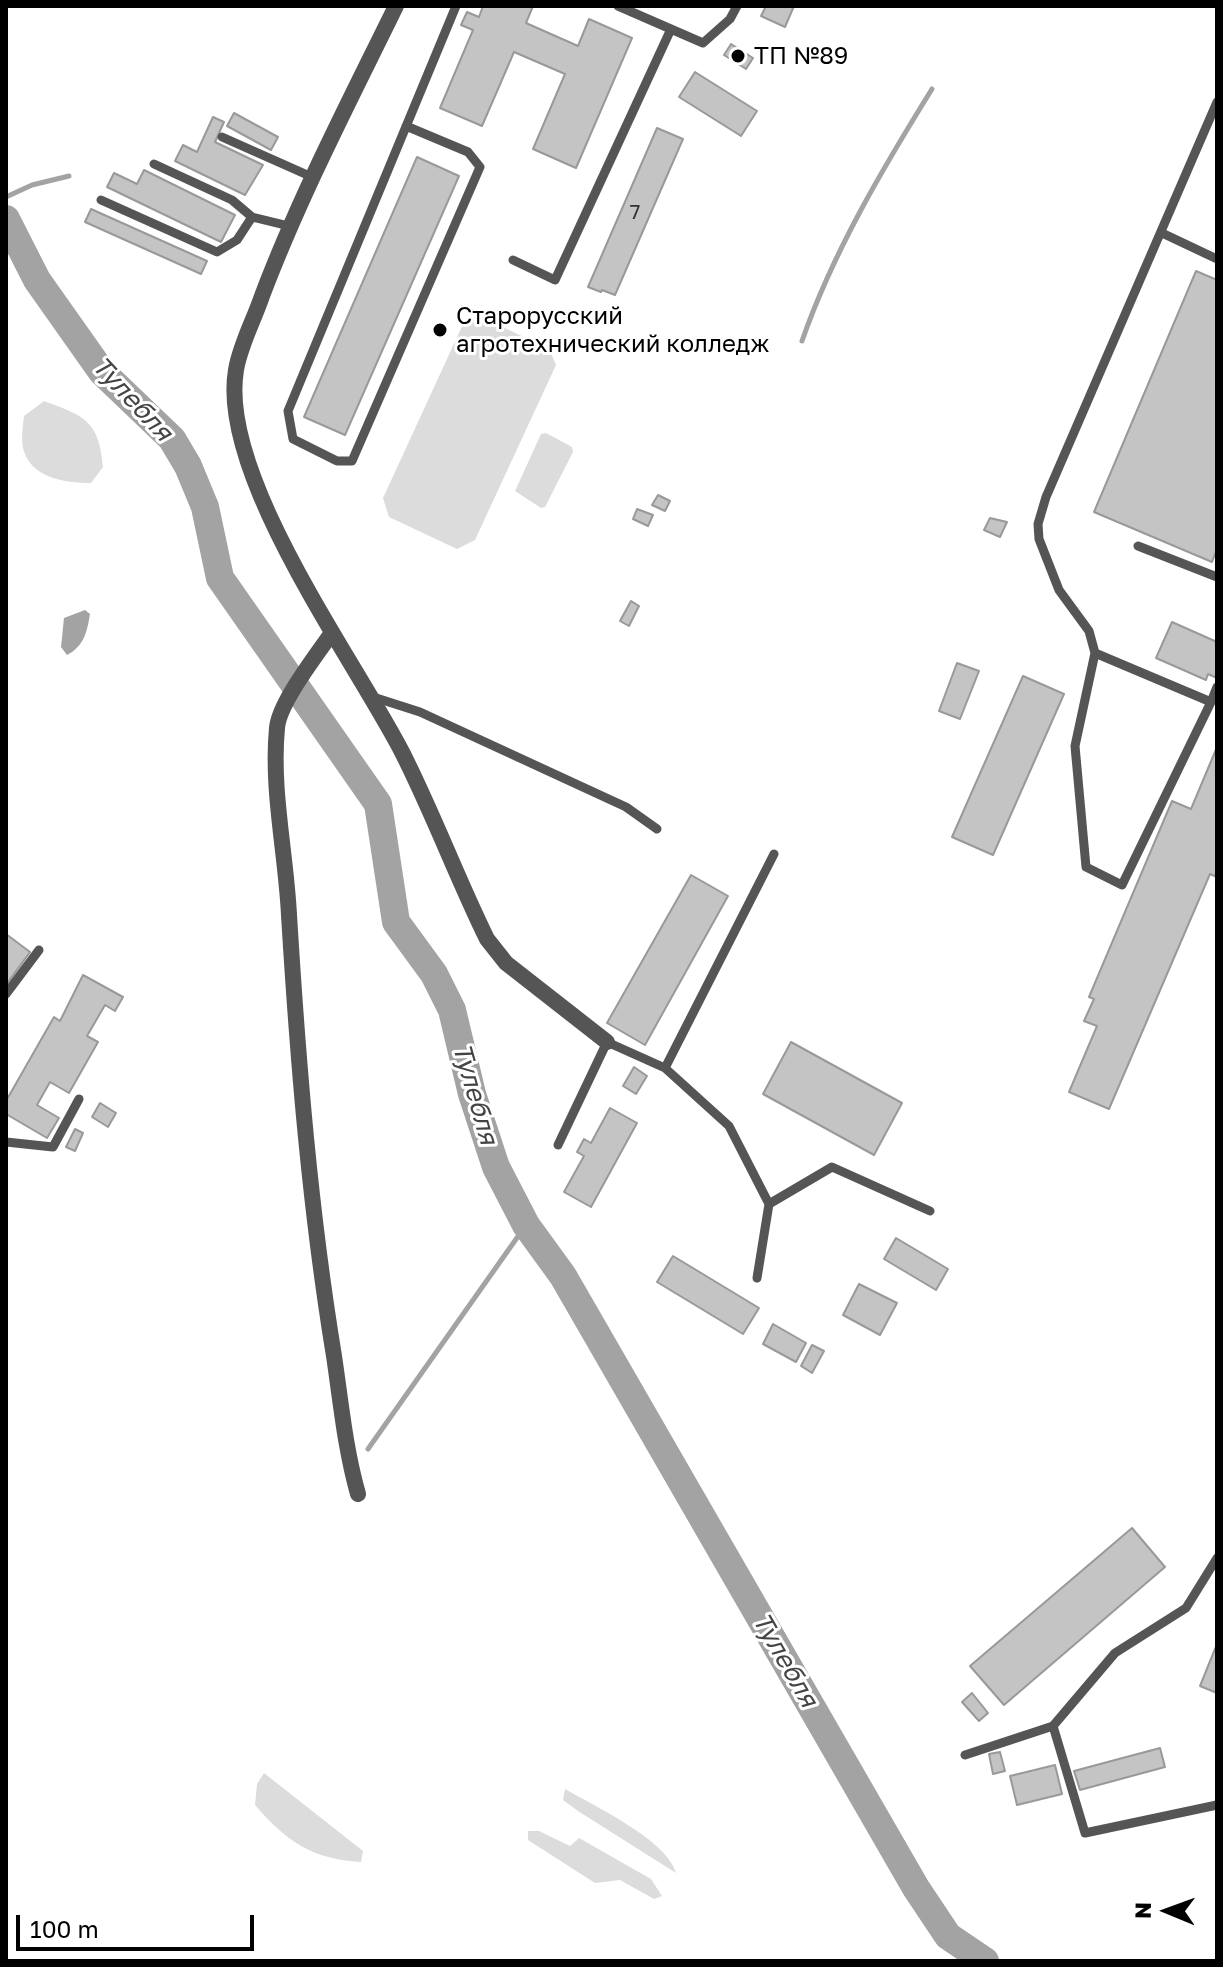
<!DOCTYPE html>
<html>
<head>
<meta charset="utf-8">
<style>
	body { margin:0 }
	#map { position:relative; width:1223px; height:1967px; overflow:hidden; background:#fff; font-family:"Golos Text",sans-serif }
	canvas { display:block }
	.frame { position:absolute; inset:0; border:8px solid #000; pointer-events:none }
	.north { position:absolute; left:1127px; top:1871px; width:80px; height:80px; -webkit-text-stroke:6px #fff; paint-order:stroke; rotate:271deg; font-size:22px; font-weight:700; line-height:32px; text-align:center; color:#000 }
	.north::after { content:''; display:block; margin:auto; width:28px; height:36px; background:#000; clip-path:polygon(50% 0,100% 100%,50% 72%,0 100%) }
	.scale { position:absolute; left:16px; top:1915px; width:238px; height:36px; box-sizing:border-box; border:4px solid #000; border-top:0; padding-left:10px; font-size:24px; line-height:28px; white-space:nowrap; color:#000; -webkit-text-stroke:6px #fff; paint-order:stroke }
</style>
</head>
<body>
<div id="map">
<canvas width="1223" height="1967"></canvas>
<div class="frame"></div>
<div class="north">N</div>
<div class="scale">100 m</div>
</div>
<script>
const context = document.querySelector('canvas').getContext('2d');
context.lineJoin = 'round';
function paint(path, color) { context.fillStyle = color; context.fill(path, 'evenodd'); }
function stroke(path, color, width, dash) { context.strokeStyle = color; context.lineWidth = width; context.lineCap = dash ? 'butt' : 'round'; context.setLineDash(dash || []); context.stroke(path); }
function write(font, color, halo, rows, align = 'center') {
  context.font = font + ' "Golos Text",sans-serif'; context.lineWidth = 6; context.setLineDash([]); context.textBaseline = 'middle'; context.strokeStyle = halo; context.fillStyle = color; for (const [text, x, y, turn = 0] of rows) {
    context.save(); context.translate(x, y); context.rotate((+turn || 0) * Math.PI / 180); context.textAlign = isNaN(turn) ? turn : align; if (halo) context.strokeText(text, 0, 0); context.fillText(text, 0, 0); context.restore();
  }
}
paint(new Path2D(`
	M486,319L549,349L556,365L475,540L457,549L389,517L383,498L464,322Z
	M44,401C85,416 99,421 103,467L91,483C65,483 30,478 23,448C21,438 23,425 24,416Z
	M546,433L572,447L573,452L545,507L541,508L515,491L541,434Z
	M264,1773L363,1851L361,1862C312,1859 287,1842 255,1805L257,1784Z
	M565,1789C596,1807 667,1840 676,1873L578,1811L563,1800Z
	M528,1831H539L570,1846L579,1838L651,1879L662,1896L654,1899L620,1880L595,1883L528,1840Z`), '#dcdcdc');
paint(new Path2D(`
	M85,610L90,614C87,632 84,646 67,655L61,647L64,618Z`), '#a3a3a3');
stroke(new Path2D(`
	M6,197L32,185L69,176
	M802,341C833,252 883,168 932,89
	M368,1449L526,1225`), '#a3a3a3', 5);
stroke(new Path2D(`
	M6,219L37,280L102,372L172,439L188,466L205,507L220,578L378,804L396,922L434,974L452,1010L472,1094L496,1167L526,1225L563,1276L916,1888L948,1936L985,1961`), '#a3a3a3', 28);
const building = new Path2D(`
	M483,6H533L526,23L578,46L589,19L632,38L576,168L533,149L565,74L514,52L482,126L440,108L473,30L461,25L467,12L479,17Z
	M766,6H794L785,27L761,16Z
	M731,44L753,58L746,69L724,55Z
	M695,72L757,111L741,136L679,97Z
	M234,113L278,137L271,150L227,126Z
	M213,117L224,122L215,142L263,165L245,195L175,161L183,145L197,152Z
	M657,128L683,139L615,295L602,290L601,292L588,287Z
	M417,157L459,176L345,435L304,417Z
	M144,170L235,215L221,242L107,187L114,173L137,184Z
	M91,209L207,261L201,274L85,222Z
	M1196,271L1217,280V549L1212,562L1094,512Z
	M658,495L670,501L665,511L652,505Z
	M637,509L653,515L648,526L633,519Z
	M990,518L1007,522L1000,537L984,530Z
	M631,601L639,606L629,626L620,621Z
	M1172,622L1217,642V678L1208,674L1206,680L1156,658Z
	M957,663L979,671L960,719L939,711Z
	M1023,676L1064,694L993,855L952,837Z
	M1217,747V877L1210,874L1109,1109L1069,1092L1097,1026L1084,1021L1094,999L1089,997L1172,801L1191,809Z
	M691,875L728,896L645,1045L607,1023Z
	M6,934L30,952L6,985Z
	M83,975L123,997L115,1011L105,1005L87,1036L98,1042L69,1093L50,1082L37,1105L59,1118L47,1138L6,1114V1101L54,1017L60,1021Z
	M791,1042L902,1103L874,1155L763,1094Z
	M634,1067L647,1076L636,1094L623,1086Z
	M100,1103L116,1113L108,1127L92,1117Z
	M610,1108L637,1123L591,1207L564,1192L584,1156L577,1152L584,1139L591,1143Z
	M75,1129L83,1133L75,1151L66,1147Z
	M896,1238L948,1269L936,1290L884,1259Z
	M673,1256L759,1308L743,1334L657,1282Z
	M859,1284L897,1303L880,1335L843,1315Z
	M773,1324L806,1343L796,1362L763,1344Z
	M812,1345L824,1351L812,1373L801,1366Z
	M1132,1528L1165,1567L1004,1705L970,1666Z
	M1217,1644V1693L1200,1686Z
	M972,1693L988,1713L979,1721L962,1702Z
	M1160,1748L1165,1767L1080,1790L1074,1771Z
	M1000,1752L1005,1771L993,1774L989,1754Z
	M1055,1765L1062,1794L1017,1805L1010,1776Z`);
paint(building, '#c4c4c4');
stroke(building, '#999', 2);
stroke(new Path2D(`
	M618,6L703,43L730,19L737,6
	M406,126L468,152L480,167L352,461H337L293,439L288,411L456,6
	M222,137L312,177
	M154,164L232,200L252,217L289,226
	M101,200L217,252L237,240L252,217
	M1162,233L1217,259
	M513,260L555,280L671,29
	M1138,546L1217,577
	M1095,653L1211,702L1122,885L1086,867L1075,746L1095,653L1089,631L1059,590L1039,539L1038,524L1046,497L1217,102
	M370,696L420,712L626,807L657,829
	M1211,702L1217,687
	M6,994L39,950
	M665,1068L774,854
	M6,1142L53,1147L79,1099
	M558,1145L607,1042L665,1068L729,1126L769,1204L757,1278
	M769,1204L832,1167L930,1211
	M1217,1558L1186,1608L1115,1653L1053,1726L1085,1833L1217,1805
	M965,1755L1053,1726`), '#555', 9);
stroke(new Path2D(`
	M396,6C349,102 300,196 262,296C254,320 240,345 236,370C218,475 354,659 402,752C433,813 457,878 487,939L506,963L607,1042
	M331,634C316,656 279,703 277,728C271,790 286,853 289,915C298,1063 310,1210 334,1356C341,1403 345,1448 358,1494`), '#555', 16);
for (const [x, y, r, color] of [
	[738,56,8,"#000"],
	[440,330,8,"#000"]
]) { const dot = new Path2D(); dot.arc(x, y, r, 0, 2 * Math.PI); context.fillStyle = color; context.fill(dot); stroke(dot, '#fff', 3); }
write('20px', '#313131', null, [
	["7",635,213]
]);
write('24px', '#000', '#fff', [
	["ТП №89",754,56],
	["Старорусский",456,316],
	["агротехнический колледж",456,344]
], 'left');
write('italic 26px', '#444', '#fff', [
	["Тулебля",132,399,47],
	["Тулебля",475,1094,74],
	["Тулебля",785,1660,60]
]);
</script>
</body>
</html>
